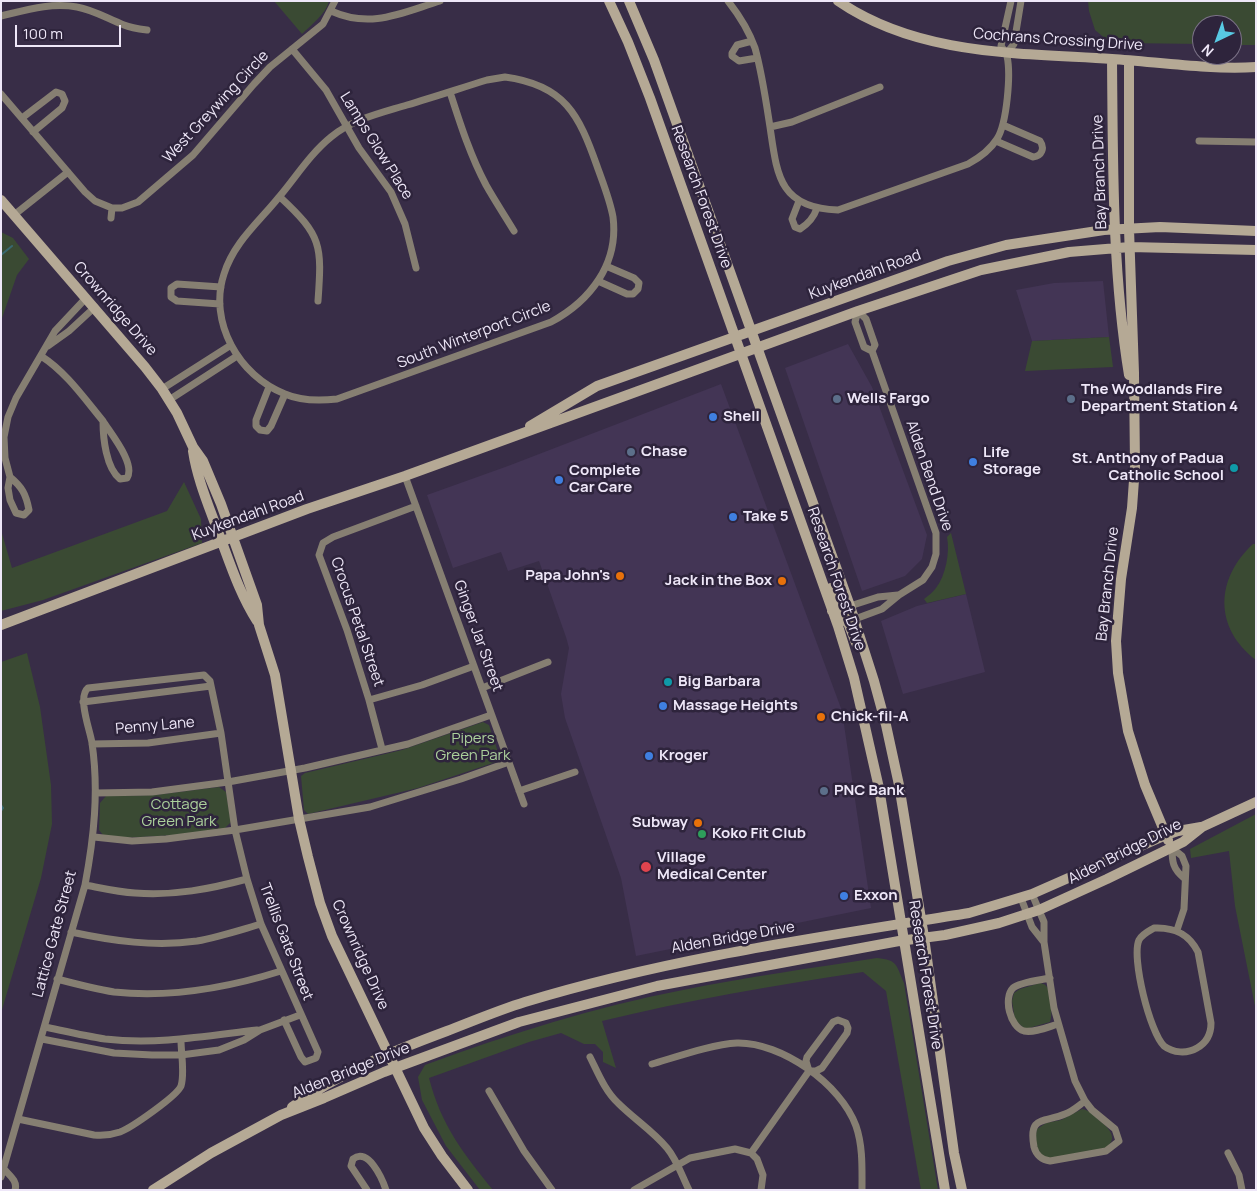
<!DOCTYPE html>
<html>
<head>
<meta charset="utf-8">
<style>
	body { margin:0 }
	#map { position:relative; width:1257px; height:1191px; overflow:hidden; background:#382d47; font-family:Manrope,sans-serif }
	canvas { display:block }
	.frame { position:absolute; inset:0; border:2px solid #eee7f8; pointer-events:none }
	.north { position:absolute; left:1192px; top:15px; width:50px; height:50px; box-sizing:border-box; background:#2e243c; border:1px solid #7b7287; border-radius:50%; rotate:222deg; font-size:14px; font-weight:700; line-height:20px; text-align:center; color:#eee7f8 }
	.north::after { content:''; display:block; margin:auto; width:18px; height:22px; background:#58c9e3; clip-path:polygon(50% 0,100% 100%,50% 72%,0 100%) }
	.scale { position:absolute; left:15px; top:25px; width:106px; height:22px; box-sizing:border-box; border:2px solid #eee7f8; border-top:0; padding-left:6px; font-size:15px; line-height:18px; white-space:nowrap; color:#eee7f8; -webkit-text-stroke:4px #2e243c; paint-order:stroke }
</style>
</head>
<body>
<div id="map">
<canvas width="1257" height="1191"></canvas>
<div class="frame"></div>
<div class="north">N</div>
<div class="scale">100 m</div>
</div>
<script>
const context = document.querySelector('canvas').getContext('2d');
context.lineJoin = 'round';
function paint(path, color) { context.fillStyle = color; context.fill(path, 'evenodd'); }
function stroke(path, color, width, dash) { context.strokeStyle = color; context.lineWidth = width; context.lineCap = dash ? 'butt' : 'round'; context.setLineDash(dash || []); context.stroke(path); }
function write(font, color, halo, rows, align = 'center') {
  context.font = font + ' Manrope,sans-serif'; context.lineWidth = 5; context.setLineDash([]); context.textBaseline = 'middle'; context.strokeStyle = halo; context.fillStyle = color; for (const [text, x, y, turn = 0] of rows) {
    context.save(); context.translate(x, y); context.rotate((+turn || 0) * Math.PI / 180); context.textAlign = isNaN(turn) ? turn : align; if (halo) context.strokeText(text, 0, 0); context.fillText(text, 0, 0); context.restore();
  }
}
paint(new Path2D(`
	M1103,281L1109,337L1032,341L1016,290L1054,283Z
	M848,344L872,387L927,535L922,559L905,576L862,591L785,368Z
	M721,384L842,711L871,908L636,956L621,878L565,718L561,694L569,648L566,637L539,561L508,571L501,552L453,568L427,495L508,466Z
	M966,594L985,672L903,694L881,621L917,606Z`), '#433555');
paint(new Path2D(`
	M274,1H329C326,14 311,25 302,34Z
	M1088,1H1256V45H1232V25H1202V44L1122,43L1107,40L1095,30L1089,11Z
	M1,232L13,238L29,259L17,275L1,321Z
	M1109,337L1113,367L1025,371L1032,341Z
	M184,482L201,519L202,543L43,600L1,611V530L12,568L167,511Z
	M951,533L966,594L927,603L924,599C928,596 933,592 936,588C946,575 950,552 947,537Z
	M1253,544H1256V660C1214,628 1215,579 1253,544Z
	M27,653L40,707L51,785L52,824L41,878L1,1013V662Z
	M483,722L489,725L500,758L496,762L418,788L308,814L304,810L301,776L305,773L402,750Z
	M219,787L226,792L231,822L224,829L176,835L122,838L103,835L99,830L100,803L106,796L155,795Z
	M1256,814V1011L1235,906L1229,851L1191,858L1190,849Z
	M877,958C898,960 896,965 904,983L938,1190H921L886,991L863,972C776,985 688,1000 602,1021L616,1068L603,1062V1052L595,1044H584L561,1033L529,1042L429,1078C441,1125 463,1153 493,1190H480L446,1146L422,1100L418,1077L425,1065C509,1034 595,1007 683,990C747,977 812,968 877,958Z
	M1040,983C1044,984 1045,984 1047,987C1051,993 1053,1015 1050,1022L1029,1028H1024L1015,1020L1012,1001L1014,993L1020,989Z
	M1082,1109C1089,1110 1094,1115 1099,1120C1109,1128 1120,1139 1104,1149C1092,1151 1059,1159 1049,1158C1036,1156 1034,1140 1037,1129L1046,1123L1061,1120Z`), '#3a4a33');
stroke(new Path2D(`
	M1,255L12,246
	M1,805L3,808L1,811`), '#396870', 2);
stroke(new Path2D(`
	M728,1C739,15 749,31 755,48C762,73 766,101 770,127C777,175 779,208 838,210L968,164C979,158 990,150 997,139C1007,123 1011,74 1007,56C1006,52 1003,49 1001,46L1011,1
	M331,11C371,29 401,13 440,1
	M1,16C26,10 52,2 77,7C94,10 108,19 124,25C131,28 139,29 147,30
	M752,41L737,45L732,53V56L739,61L757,58
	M292,49L326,90L359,148L391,192L405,224L416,268
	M1006,54L1014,44L1021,1
	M505,77C565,85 579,115 597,166C603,183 610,200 613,217C619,264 590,301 551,322L337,399C319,401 301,401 285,394C239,376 208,322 224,274C234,242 259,222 279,197C296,177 310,154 331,137C353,119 381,113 407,105C434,97 461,88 487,80Z
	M450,92C460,123 470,155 486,185C495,201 505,216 514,231
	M1,94L85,192L95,201L112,208H122L138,202L193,155L254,84L270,67L323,24L335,1
	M22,118L56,92L62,94L65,101L62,108L33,132
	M770,127L792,122L880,87
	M996,141L1033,157C1042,156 1045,148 1040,141L1003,125
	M1199,141L1256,142
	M280,197C322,236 322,245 318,301
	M799,201L792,219L795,227L800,229C808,224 814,217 817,208
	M14,215L68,172
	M111,218L112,208
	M598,281L627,294H633L638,289L639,283L634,278L606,266
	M220,304L177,301L171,297V288L177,284L221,287
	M858,311L866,319L875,345L872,351
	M48,346L69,331L95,307
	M41,356C66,372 84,398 103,421
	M269,387L256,420V426L260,430L267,431L271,426L285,394
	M162,389L231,345
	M169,400L237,356
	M103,421C111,434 136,464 127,478L120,479C106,468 103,438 103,421Z
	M405,476L524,804
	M10,477C22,487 26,494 29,510L24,515L16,513L10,500L8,488L10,477L5,458L4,437L8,417L16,398L55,331L86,298
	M850,606L878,597L898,595
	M855,619L882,609L899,595L923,580L932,567L936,554V533L872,351L864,347L855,322L858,311
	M482,688L548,662
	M369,700L422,685L474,666
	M83,702L211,686
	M92,744L148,743L221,733
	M382,749L369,700L347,630L319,555L323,543L333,537L416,506
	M519,791L575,772
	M96,793L152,792L228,782L305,768L408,744L491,715
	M94,837L132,841L166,839L235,830L370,807L461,779L509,762
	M1172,848L1182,856L1186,866L1184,909L1177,930
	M1172,848C1172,862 1173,869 1184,878
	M85,885C101,888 118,892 135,893C174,896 210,889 247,879
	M1032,894L1044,922V942L1054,1008L1075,1081L1085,1101L1092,1110L1115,1129L1119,1141L1106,1151L1050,1161C1042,1160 1036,1155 1034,1147C1028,1115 1044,1123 1065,1114C1073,1111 1078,1106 1085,1101
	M1021,898L1032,927L1043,941
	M1154,928C1175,927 1189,934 1198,952L1211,1023C1211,1034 1206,1043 1197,1048C1187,1054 1173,1053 1164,1046C1150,1033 1131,957 1139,940C1142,934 1149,931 1154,928Z
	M71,932C113,941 155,947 197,941C219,937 240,930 261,924
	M1050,978C1041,980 1020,982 1013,988C1003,998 1010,1027 1024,1031C1034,1033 1048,1027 1058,1024
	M57,979C76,984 95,989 114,992C171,998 227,988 281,971
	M838,1020L846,1023L848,1028L847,1033L822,1068L816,1071H809L806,1061L807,1057L833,1022Z
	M45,1027C64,1031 85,1036 105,1039C157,1045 206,1036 257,1030
	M42,1039L114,1053L152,1055H181L219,1050L244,1040L260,1030L300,1015
	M590,1057C598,1073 605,1091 618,1103C634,1119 653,1131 667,1148C677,1160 682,1176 689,1190
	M652,1064C676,1057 713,1044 737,1043C781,1042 841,1084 856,1126C863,1146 862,1169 862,1190
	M489,1091L524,1151L552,1190
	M18,1119L94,1135C103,1136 111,1135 120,1132C131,1128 177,1096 181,1086C185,1073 181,1054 181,1040
	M751,1153L809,1071
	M1228,1153L1239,1175L1242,1190
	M4,1169C9,1175 18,1181 15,1190
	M1,1177L85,885C94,837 99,791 92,743C90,730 77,697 88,688L204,675L210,681L221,733L235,830L247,879L261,924L318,1052L316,1058L305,1062L301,1057L284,1020
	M367,1190L351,1166L353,1159C368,1147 382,1178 386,1190
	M634,1190L690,1158L735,1149L751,1153L757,1159L763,1175L761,1190`), '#867f72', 7);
stroke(new Path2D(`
	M609,1L628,42L650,98L838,626L854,678L879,788L945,1190
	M629,1L654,60L850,606L874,681L886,725L899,785L924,937L954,1153L962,1190
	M838,1C918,56 1019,53 1112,59C1158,62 1210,70 1256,67
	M1112,59C1113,164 1112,271 1129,375
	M1129,61V229L1134,373L1135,466L1132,508L1121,579L1116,641L1118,673L1128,731L1145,785L1168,840
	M1,200L145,367L162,389L177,413L193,447L203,461L221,504L257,605L259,625L275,675L299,819L308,857L320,903L332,936L424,1128L442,1156L468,1190
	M530,426L597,386L948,261L1006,245L1104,230L1160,227L1256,231
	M193,451C197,478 208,504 217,529C229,560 239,593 257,621
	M831,588C835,599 838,609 848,616
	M832,611L848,623L856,643
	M1,625L307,509L405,476L858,311L981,270L1069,252L1130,247L1256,250
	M292,1107C339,1073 393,1051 447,1031C473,1021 499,1010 525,1002C669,958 820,937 969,913L1032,894L1166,835L1178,831L1201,827
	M153,1190L211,1153L281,1115L324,1098L384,1072L519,1022L657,986L899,941L945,935L999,923L1039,910L1107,879L1183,842L1202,827L1256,802`), '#b5a995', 10);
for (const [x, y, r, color] of [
	[837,399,5,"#5c6f8a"],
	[1071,399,5,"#5c6f8a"],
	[713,417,5,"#3f7fe0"],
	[631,452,5,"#5c6f8a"],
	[973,462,5,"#3f7fe0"],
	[1234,468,5,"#0f9aa8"],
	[559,480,5,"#3f7fe0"],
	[733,517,5,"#3f7fe0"],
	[620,576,5,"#e8710a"],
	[782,581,5,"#e8710a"],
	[668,682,5,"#0f9aa8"],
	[663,706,5,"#3f7fe0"],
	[821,717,5,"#e8710a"],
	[649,756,5,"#3f7fe0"],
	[824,791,5,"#5c6f8a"],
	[698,823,5,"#e8710a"],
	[702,834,5,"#2e9e5b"],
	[646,867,6,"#e0444e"],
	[844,896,5,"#3f7fe0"]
]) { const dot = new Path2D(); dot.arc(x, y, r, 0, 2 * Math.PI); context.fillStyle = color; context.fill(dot); stroke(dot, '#2e243c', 2); }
write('15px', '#eee7f8', '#2e243c', [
	["Cochrans Crossing Drive",1058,40,4],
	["West Greywing Circle",216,107,-47],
	["Lamps Glow Place",376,146,58],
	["Bay Branch Drive",1100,172,-92],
	["Research Forest Drive",701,197,70],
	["Kuykendahl Road",865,275,-20],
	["Crownridge Drive",115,309,49],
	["South Winterport Circle",474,335,-21],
	["Alden Bend Drive",929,476,71],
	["Kuykendahl Road",248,516,-20],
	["Research Forest Drive",836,579,71],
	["Bay Branch Drive",1108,584,-84],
	["Crocus Petal Street",357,622,71],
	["Ginger Jar Street",478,636,70],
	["Penny Lane",155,726,-5],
	["Alden Bridge Drive",1125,852,-27],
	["Lattice Gate Street",55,934,-75],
	["Alden Bridge Drive",733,938,-10],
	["Trellis Gate Street",286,942,69],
	["Crownridge Drive",360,955,66],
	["Research Forest Drive",925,975,81],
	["Alden Bridge Drive",351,1071,-22]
]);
write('bold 15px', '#eee7f8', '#2e243c', [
	["The Woodlands Fire",1081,390],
	["Department Station 4",1081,407],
	["Wells Fargo",847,399],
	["Shell",723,417],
	["Chase",641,452],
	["Life",983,453],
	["Storage",983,470],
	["St. Anthony of Padua",1224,459,"right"],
	["Catholic School",1224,476,"right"],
	["Complete",569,471],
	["Car Care",569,488],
	["Take 5",743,517],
	["Papa John's",610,576,"right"],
	["Jack in the Box",772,581,"right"],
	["Big Barbara",678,682],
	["Massage Heights",673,706],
	["Chick-fil-A",831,717],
	["Kroger",659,756],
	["PNC Bank",834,791],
	["Subway",688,823,"right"],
	["Koko Fit Club",712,834],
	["Village",657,858],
	["Medical Center",657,875],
	["Exxon",854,896]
], 'left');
write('15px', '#abd09b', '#2e243c', [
	["Pipers",473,739],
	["Green Park",473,756],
	["Cottage",179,805],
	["Green Park",179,822]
]);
</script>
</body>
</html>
